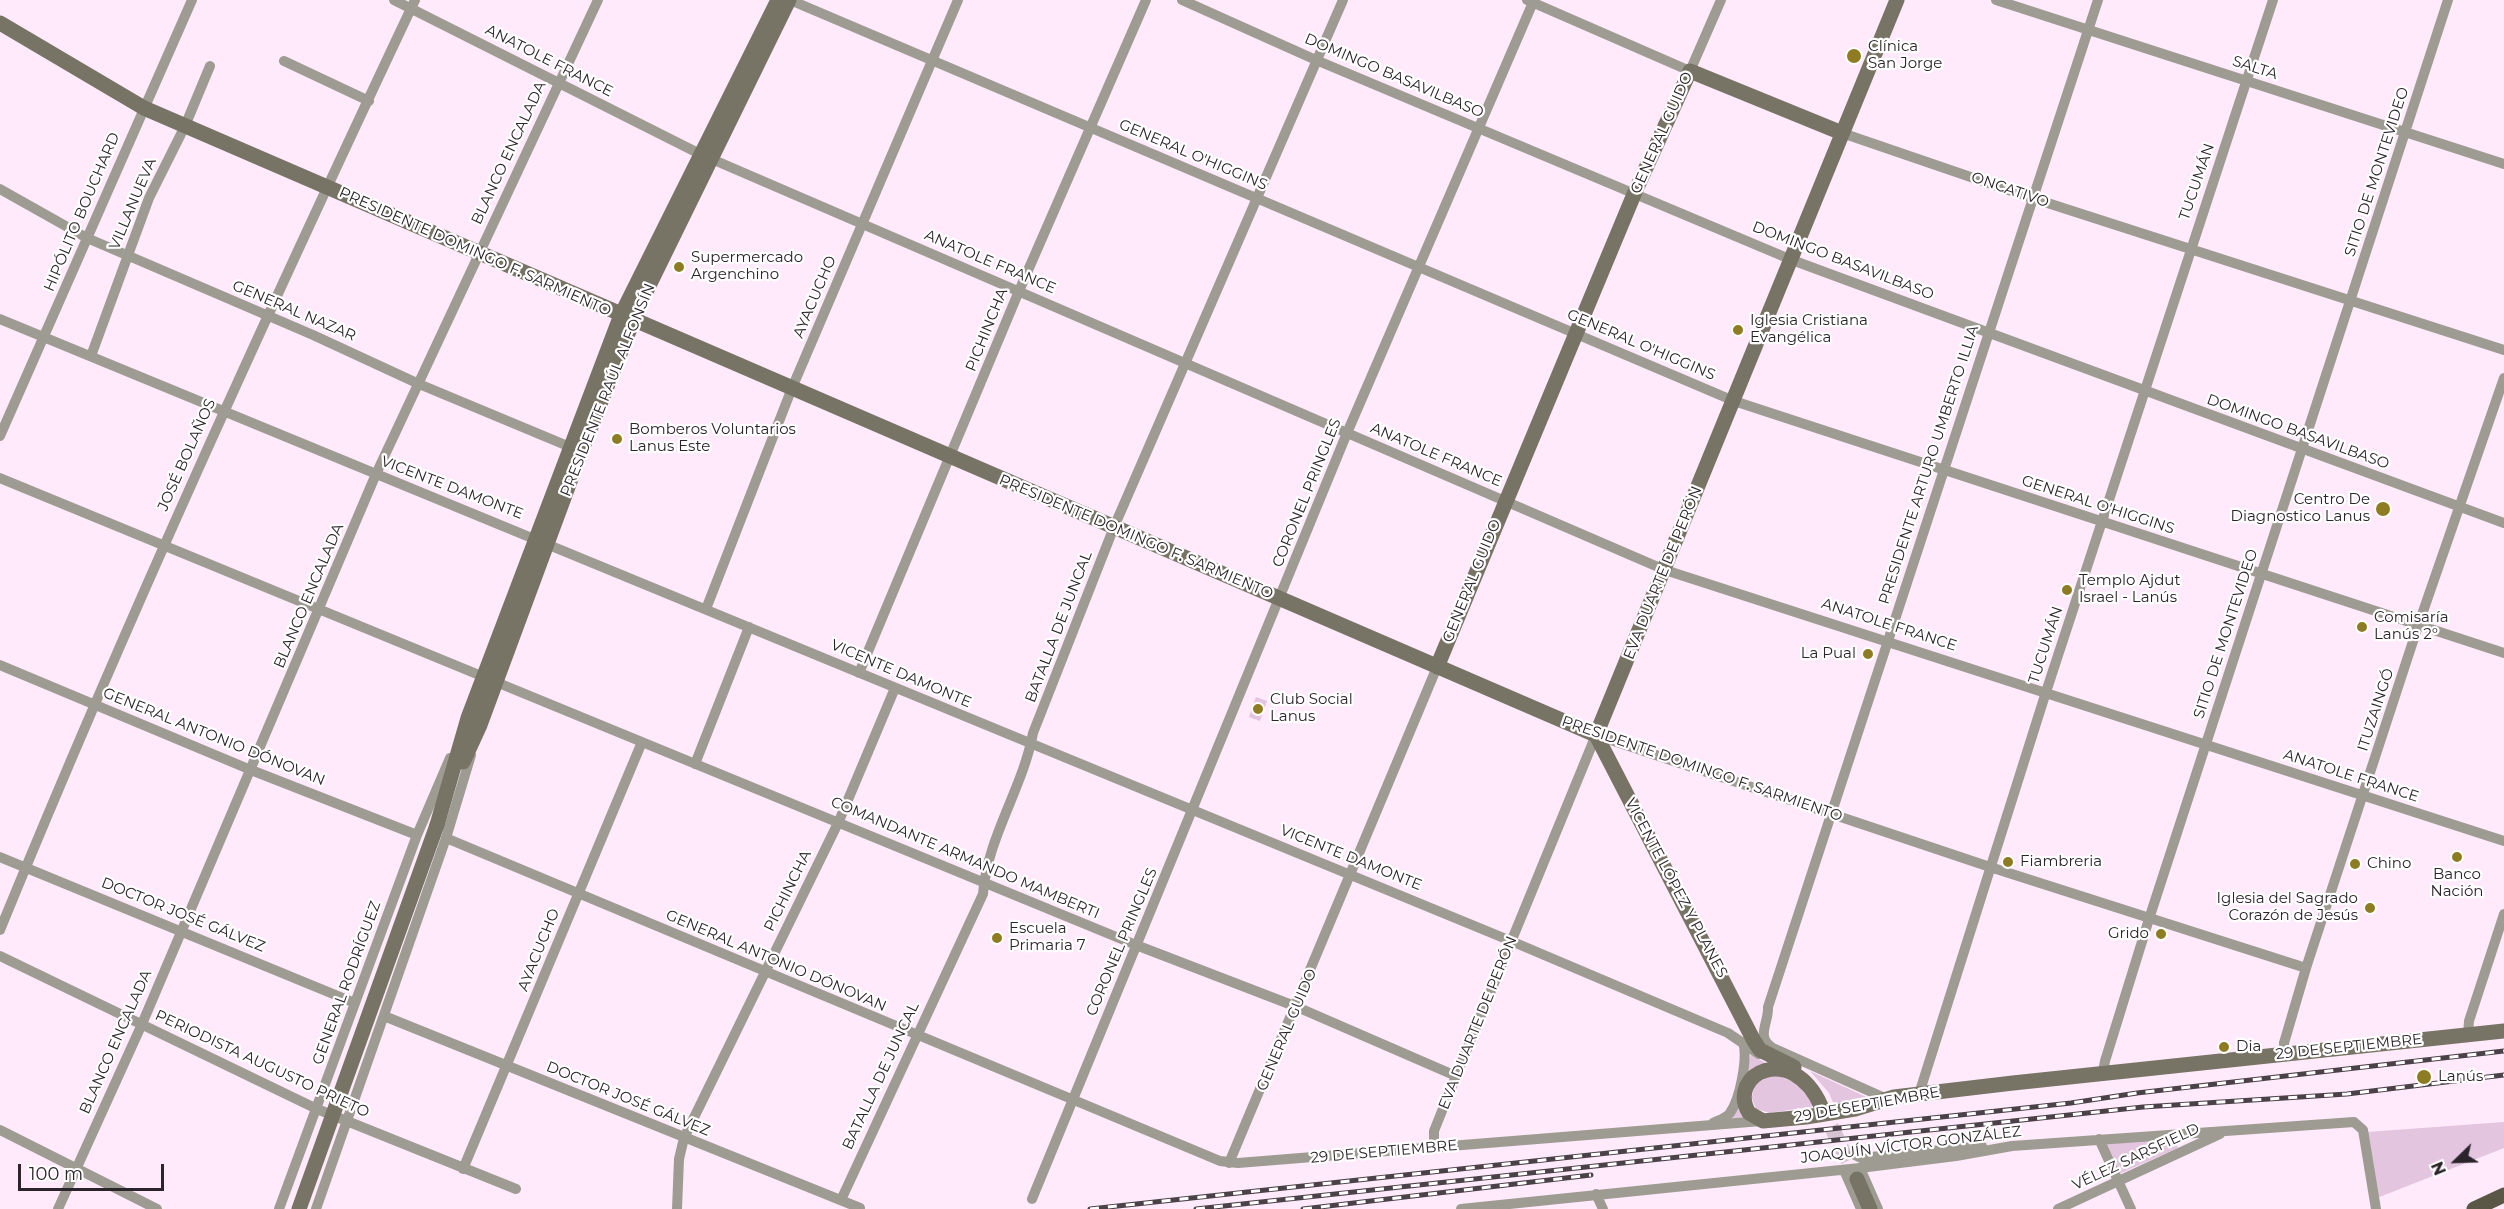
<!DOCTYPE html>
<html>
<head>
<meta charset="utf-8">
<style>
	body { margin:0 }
	#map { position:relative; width:2504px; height:1209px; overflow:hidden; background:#ffeafc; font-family:Montserrat,sans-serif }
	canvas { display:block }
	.north { position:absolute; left:2426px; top:1131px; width:60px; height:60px; -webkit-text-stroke:4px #fff; paint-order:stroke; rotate:247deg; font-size:16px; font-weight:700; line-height:24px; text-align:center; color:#2b242a }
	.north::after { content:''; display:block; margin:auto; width:21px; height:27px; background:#2b242a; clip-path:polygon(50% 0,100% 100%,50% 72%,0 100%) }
	.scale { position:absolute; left:18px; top:1164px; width:146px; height:27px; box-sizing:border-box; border:3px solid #2b242a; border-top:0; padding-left:8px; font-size:18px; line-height:21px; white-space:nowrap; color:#2b242a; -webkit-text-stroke:4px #fff; paint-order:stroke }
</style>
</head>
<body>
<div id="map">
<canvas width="2504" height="1209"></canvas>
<div class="north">N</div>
<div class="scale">100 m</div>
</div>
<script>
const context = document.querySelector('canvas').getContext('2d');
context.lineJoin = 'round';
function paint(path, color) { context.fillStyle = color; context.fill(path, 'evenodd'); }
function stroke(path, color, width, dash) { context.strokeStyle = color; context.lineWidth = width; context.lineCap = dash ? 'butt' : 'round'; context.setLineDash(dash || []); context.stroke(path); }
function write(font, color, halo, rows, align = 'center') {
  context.font = font + ' Montserrat,sans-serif'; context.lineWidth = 4.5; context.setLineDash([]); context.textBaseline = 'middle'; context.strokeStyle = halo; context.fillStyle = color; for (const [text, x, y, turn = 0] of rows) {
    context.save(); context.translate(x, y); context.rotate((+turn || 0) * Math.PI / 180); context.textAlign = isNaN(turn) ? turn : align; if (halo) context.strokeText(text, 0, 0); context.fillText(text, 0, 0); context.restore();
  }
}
paint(new Path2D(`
	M1256,697L1267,701L1260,721L1249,717Z
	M1751,1054L1770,1066L1757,1070L1748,1118L1725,1120L1736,1106Z
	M1810,1071L1873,1100L1835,1107L1829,1093Z
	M1774,1074L1796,1083L1815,1106L1770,1113L1756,1109L1751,1096L1755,1084Z
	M2504,1122V1148L2377,1198L2367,1132Z
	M2174,1138L2178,1148L2119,1174L2106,1144Z`), '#e4c5df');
stroke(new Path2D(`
	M1821,1106L1857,1179`), '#d5c2d2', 15, [15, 8]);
stroke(new Path2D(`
	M394,0L700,154L1665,570L2504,841
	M790,0L1734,401L2504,653
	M1182,0L1316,60L1792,260L2504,523
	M1527,0L1690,71L1721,0
	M1996,0L2504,164
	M284,61L369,101
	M1842,133L2032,198L2504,350
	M0,189L87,238L313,335L419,384L575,449
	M0,319L1511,941L1728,1033L1759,1054
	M91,356L149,198L185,126L210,66
	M0,436L192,0
	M0,478L484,677
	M706,609L792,388L958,0
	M0,665L251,770L417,835
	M859,673L1019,291L1146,0
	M496,682L1136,945L1297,1007L1456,1076
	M695,764L749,627
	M446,838L1220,1161L1238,1163L1762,1121
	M0,857L355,1003
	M0,930C129,615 270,307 415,0
	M0,956L317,1109L516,1189
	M384,1016L860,1208
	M2468,1035L2469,1021L2504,914
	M2284,1054V1043L2306,968L2418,626L2504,378
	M2103,1072L2105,1061L2149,919L2448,0
	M1919,1094L2046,692L2273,0
	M1887,1099L1773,1048C1755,1037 1769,1023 1768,1007C1875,671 1990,337 2098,0
	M1713,1123C1719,1120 1726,1118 1730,1113C1740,1099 1748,1058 1743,1042
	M0,1130L157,1209
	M2099,1139L2131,1209
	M1434,1147V1131L1456,1076L1596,735L1990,867L2306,968
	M1853,1154L1861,1158L1982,1146
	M1229,1163L1437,667
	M1860,1168L1878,1209
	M463,1169L642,742
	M1844,1170L1861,1209
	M1596,1194L1603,1209
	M1032,1199L1347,433L1534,0
	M841,1200L983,894C987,838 1023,788 1033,733L1114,527L1343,0
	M58,1209L142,1024L376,474L598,0
	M279,1209L417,835L450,758
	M316,1209L446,838L471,755
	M677,1209L679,1159L684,1138L839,821L895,688
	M1461,1209L1860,1168L1956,1156L2012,1146L2354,1122L2363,1130L2376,1209
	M2058,1209L2220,1134`), '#9e9c92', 10);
stroke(new Path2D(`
	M0,23L144,108L1596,735
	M1437,667L1635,192L1690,71L1842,133
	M1596,735L1897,0
	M1596,735L1754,1041L1760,1050L1794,1067
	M463,762L480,725L581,452L639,306L789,0
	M437,825L468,718L621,315L778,0
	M1821,1106C1792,1041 1726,1074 1749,1113L1763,1121L1806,1117L1855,1109L1894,1097L2013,1083L2504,1031
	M1857,1179L1870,1209`), '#777465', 15);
stroke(new Path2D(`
	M2474,1209L2504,1195`), '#5b5746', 15);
const rail = new Path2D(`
	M1090,1209L2071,1103L2137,1093L2504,1051
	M1196,1209L2143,1107L2347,1094L2504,1075
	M1303,1209L1591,1175`);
stroke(rail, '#4b4249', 5);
stroke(rail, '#fff', 3, [9]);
stroke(new Path2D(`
	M299,1209L437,825`), '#777465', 15);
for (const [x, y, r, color] of [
	[1854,56,8,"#8e7c22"],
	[679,267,6,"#8e7c22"],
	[1738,330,6,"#8e7c22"],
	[617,439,6,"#8e7c22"],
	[2383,509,8,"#8e7c22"],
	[2067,590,6,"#8e7c22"],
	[2362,627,6,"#8e7c22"],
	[1868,654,6,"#8e7c22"],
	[1258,709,6,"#8e7c22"],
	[2457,857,6,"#8e7c22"],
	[2008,862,6,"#8e7c22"],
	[2355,864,6,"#8e7c22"],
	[2370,908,6,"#8e7c22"],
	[2161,934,6,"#8e7c22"],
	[997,938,6,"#8e7c22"],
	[2224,1047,6,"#8e7c22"],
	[2424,1077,8,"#8e7c22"]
]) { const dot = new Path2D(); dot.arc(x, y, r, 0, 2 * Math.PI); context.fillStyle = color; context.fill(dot); stroke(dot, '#fff', 2); }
write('15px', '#2b242a', '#fff', [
	["Clínica",1868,47],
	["San Jorge",1868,64],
	["Supermercado",691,258],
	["Argenchino",691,275],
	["Iglesia Cristiana",1750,321],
	["Evangélica",1750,338],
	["Bomberos Voluntarios",629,430],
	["Lanus Este",629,447],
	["Centro De",2370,500,"right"],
	["Diagnostico Lanus",2370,517,"right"],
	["Templo Ajdut",2079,581],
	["Israel - Lanús",2079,598],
	["Comisaría",2374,618],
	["Lanús 2°",2374,635],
	["La Pual",1856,654,"right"],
	["Club Social",1270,700],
	["Lanus",1270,717],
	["Fiambreria",2020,862],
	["Chino",2367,864],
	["Banco",2457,875,"center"],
	["Nación",2457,892,"center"],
	["Iglesia del Sagrado",2358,899,"right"],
	["Corazón de Jesús",2358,916,"right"],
	["Escuela",1009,929],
	["Primaria 7",1009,946],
	["Grido",2149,934,"right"],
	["Dia",2236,1047],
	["Lanús",2438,1077]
], 'left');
write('15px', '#2b242a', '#fff', [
	["ANATOLE FRANCE",549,61,27],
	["SALTA",2255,68,18],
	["DOMINGO BASAVILBASO",1394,76,23],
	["GENERAL GUIDO",1662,133,-66],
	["BLANCO ENCALADA",509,153,-65],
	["GENERAL O'HIGGINS",1193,155,23],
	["SITIO DE MONTEVIDEO",2377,172,-72],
	["TUCUMÁN",2197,182,-71],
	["ONCATIVO",2010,190,19],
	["VILLANUEVA",133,204,-67],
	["HIPÓLITO BOUCHARD",82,212,-67],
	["PRESIDENTE DOMINGO F. SARMIENTO",475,252,24],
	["DOMINGO BASAVILBASO",1843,261,21],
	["ANATOLE FRANCE",990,262,23],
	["AYACUCHO",815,297,-67],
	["GENERAL NAZAR",294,311,23],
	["PICHINCHA",987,330,-68],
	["GENERAL O'HIGGINS",1641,345,23],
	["PRESIDENTE RAÚL ALFONSÍN",608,390,-68],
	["DOMINGO BASAVILBASO",2298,432,20],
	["JOSÉ BOLAÑOS",187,455,-66],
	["ANATOLE FRANCE",1436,455,23],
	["PRESIDENTE ARTURO UMBERTO ILLIA",1929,465,-72],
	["VICENTE DAMONTE",452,488,21],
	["CORONEL PRINGLES",1307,493,-68],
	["GENERAL O'HIGGINS",2098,505,18],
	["PRESIDENTE DOMINGO F. SARMIENTO",1136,537,23],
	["EVA DUARTE DE PERÓN",1663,573,-68],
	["GENERAL GUIDO",1472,581,-68],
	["BLANCO ENCALADA",309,596,-67],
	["ANATOLE FRANCE",1889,625,18],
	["BATALLA DE JUNCAL",1059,627,-69],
	["SITIO DE MONTEVIDEO",2226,634,-72],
	["TUCUMÁN",2046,645,-72],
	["VICENTE DAMONTE",901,674,23],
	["ITUZAINGÓ",2376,710,-72],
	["GENERAL ANTONIO DÓNOVAN",214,737,22],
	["PRESIDENTE DOMINGO F. SARMIENTO",1702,769,19],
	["ANATOLE FRANCE",2351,776,18],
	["COMANDANTE ARMANDO MAMBERTI",965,858,23],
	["VICENTE DAMONTE",1351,858,22],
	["VICENTE LÓPEZ Y PLANES",1676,888,62],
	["PICHINCHA",788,891,-64],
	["DOCTOR JOSÉ GÁLVEZ",183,915,22],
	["CORONEL PRINGLES",1122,942,-67],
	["AYACUCHO",539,950,-68],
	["GENERAL ANTONIO DÓNOVAN",776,961,23],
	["GENERAL RODRÍGUEZ",347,983,-70],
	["EVA DUARTE DE PERÓN",1478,1023,-68],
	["GENERAL GUIDO",1287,1030,-67],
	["BLANCO ENCALADA",116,1042,-66],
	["29 DE SEPTIEMBRE",2349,1047,-6],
	["PERIODISTA AUGUSTO PRIETO",262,1064,25],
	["BATALLA DE JUNCAL",881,1076,-65],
	["DOCTOR JOSÉ GÁLVEZ",628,1099,22],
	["29 DE SEPTIEMBRE",1867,1105,-10],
	["JOAQUÍN VÍCTOR GONZÁLEZ",1911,1145,-7],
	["29 DE SEPTIEMBRE",1384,1152,-5],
	["VÉLEZ SARSFIELD",2136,1157,-25]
]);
</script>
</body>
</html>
